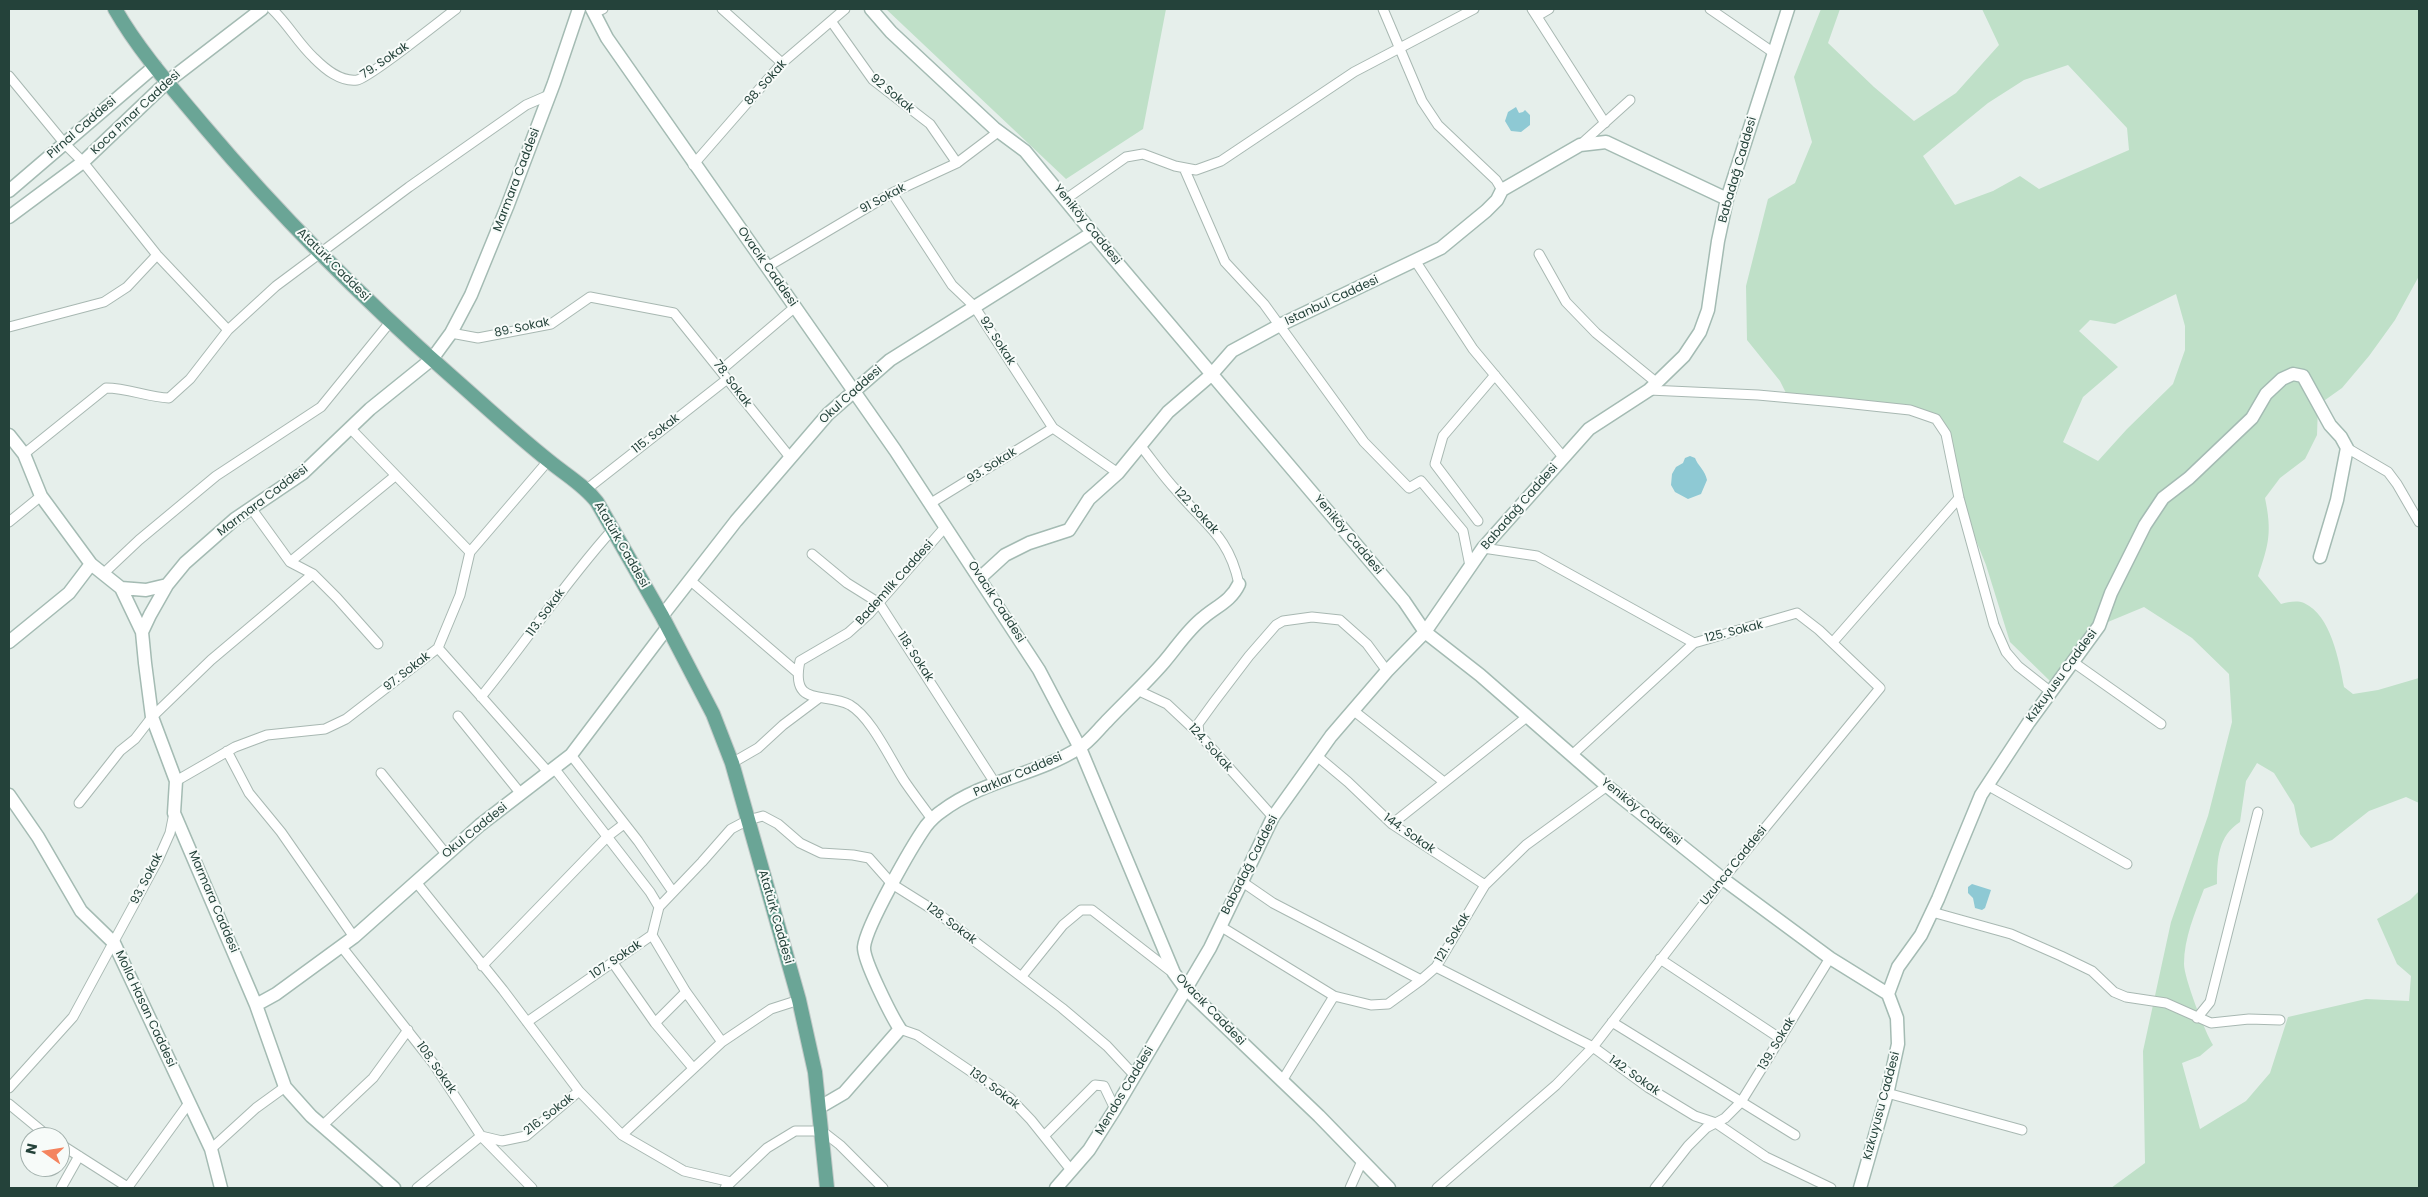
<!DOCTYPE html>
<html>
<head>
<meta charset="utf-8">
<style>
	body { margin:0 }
	#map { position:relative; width:2428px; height:1197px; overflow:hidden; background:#e6efeb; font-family:Poppins,sans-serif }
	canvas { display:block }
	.frame { position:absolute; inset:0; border:10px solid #24423a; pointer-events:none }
	.north { position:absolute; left:20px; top:1127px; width:50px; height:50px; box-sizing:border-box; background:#f7fbf9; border:1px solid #a3b1ad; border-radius:50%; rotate:283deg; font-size:14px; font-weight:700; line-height:20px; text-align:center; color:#24423a }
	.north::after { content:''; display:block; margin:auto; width:18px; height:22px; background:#f4845f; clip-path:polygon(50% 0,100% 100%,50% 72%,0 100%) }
</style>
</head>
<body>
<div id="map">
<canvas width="2428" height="1197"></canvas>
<div class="frame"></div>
<div class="north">N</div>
</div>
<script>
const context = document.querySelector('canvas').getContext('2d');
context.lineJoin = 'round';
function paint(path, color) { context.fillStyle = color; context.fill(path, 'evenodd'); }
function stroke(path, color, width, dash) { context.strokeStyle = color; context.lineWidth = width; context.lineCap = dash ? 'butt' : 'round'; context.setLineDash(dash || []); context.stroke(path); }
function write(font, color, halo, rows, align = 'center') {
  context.font = font + ' Poppins,sans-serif'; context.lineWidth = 4; context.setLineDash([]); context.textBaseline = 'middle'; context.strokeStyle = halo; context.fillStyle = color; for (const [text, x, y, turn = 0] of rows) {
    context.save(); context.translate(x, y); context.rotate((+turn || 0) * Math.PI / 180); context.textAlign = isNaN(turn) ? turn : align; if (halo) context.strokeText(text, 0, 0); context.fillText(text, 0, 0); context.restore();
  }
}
paint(new Path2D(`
	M886,9H1166L1143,129L1066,179Z
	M1821,9H1840L1828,43L1874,87L1914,121L1956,93L1999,45L1982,9H2419V276L2395,320L2369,356L2342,388L2318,405L2317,435L2305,459L2280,478L2265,498C2272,532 2269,544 2258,576L2281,604C2288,602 2297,600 2304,603C2331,615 2339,661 2344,687L2353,694L2378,690L2419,678V803L2406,797L2369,811L2332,840L2311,848L2300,834L2294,805L2274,773L2257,763L2246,781L2240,822C2218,836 2217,859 2217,884L2204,889C2195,913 2184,938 2184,964C2184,978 2205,1032 2213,1045L2200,1056L2182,1063L2200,1129L2246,1101L2270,1073L2288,1017L2366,999L2409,1001L2411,976L2397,964L2377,919L2410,900L2419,891V1188H2111L2145,1163L2143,1051L2171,922L2208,816L2232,722L2229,674L2192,638L2144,607L2091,629L2050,681L2010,642L1986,565L1959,498L1946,434L1923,414L1788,397L1780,381L1747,340L1746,286L1768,199L1795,183L1812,142L1794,77ZM2068,65L2127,128L2129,150L2039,189L2020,176L1993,191L1955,205L1923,156L1988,103L2024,80ZM2176,294L2185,326V350L2173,384L2127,429L2098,461L2063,442L2083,397L2118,367L2079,331L2090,320L2115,324Z`), '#bfe0c8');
paint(new Path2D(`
	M1516,107L1519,113L1523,112L1525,110L1530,115V125L1521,132L1511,131L1505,121L1508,112Z
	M1690,456L1695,458C1698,466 1705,470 1707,480L1701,494L1688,499L1675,492L1671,485L1672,474L1676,467L1683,463L1685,458Z
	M1972,884L1991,890L1985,908L1982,910L1975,908L1973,898L1968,893V887Z`), '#8ec9d4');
const street = new Path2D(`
	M272,9C288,24 298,43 314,58C325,69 340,82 357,80C369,78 441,20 456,9
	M722,9L782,63
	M1383,9L1422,101L1438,125L1496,180L1502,190
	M1532,9L1605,123
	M1710,9L1774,53
	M594,13L603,9
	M1537,16L1549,9
	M831,21L873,80L930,124L957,163
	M9,76L65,144L83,162L157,255L228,330
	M1580,145L1630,100
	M693,165L782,63L845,9
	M1184,168L1225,262L1264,304L1364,442L1409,488L1421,481L1463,531L1470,566
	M892,193L952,285L974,306L1053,428L1118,473
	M1066,199L1126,157L1143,154L1175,166L1196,170L1221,161L1354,72L1474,9
	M1539,254L1566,302L1596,333L1657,383
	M1416,262L1473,349L1564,458
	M767,267L892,193L957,163L998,132
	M9,327L104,302L127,287L157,255
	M451,333L478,338L551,324L590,297L674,313L789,456
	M721,370L795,307
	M1649,390L1758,395L1835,402L1910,410L1936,419L1946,434L1959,498L1994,625L2006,652L2018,666L2051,692
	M351,429L470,552
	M1140,445C1152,460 1163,476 1176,490C1205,525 1229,536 1239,584
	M2347,448L2388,472L2397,484L2419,522
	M24,454L106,388C128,388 147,397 169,398L190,379L228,330L276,286L409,187L526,105L549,95
	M587,489L726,380
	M931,503L1053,428
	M251,508L290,562L313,574L337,598L378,644
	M1478,521L1435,464L1443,436L1495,375
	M9,522L41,496
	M1483,548L1537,556L1694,643
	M812,554L847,583L879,603L995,783
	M290,562L395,476
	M104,573L139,540L216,476L321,407L391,321
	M691,581L798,673
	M1833,642L1959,498
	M438,648L549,773
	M2073,662L2161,724
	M1137,690L1167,704L1199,734L1273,817
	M481,697C526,642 565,582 613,529
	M1354,711L1444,782
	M458,716L521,794
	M1199,734L1198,724L1214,702L1249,656L1276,625L1283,621L1312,617L1340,620L1367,644L1387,671
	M227,751L249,793L281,832L354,937
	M571,755L638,841L673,892
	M1317,756L1348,782L1392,824L1485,885
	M732,763L758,748L783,725L819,698
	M554,768L650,892L659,907
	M381,773L446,854
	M176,781L235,747L267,735L325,729L346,719L438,648L460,595L470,552L548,461
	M1987,785L2127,864
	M79,803L120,751L135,739L152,717L211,660L313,574
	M932,819C923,807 914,795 905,782C891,761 872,718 850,705C825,691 790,709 800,661L848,633L869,614L946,526
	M1392,824L1528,716
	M1241,881L1273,903L1421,980
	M416,882L503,990L579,1091L622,1135L684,1171L731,1182
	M1932,912L2011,934L2061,956L2092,971L2114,992L2126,997L2166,1003L2211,1023L2249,1019L2280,1020
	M1220,926L1334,996
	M652,935L686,992L722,1042
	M341,946L433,1063L481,1136L532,1188
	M1660,959L1781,1039
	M613,963L655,1023L693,1068
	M482,966L607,837L624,824
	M1436,967L1593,1047L1649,1088L1695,1116L1716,1123L1766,1157L1831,1188
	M1022,976L1063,925L1081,910H1092L1173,973
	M2197,1018L2210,1002L2258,812
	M527,1022L652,935L659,907L702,862L731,829L748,820L763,816L778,824L800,843L821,853L853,855L869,858L892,884L935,911L1062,1008L1107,1046L1135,1076
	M1612,1022L1795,1135
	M655,1023L686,992
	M900,1029L917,1035L1010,1098L1031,1120L1071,1170
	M1282,1081L1334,996L1371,1005L1388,1004L1421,980L1436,967L1485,885L1526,845L1607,786
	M9,1088L73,1017L158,860L170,833L174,813
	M1887,1093L2022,1130
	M9,1104L49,1137
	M322,1126L373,1078L408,1030
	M622,1135L722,1042L771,1009L799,1000
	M1044,1136L1095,1085L1104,1086L1115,1109
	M60,1144L129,1188
	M211,1149L256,1108L285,1087
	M128,1187L189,1103
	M61,1188L79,1156
	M417,1188L481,1136L502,1141L526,1136L579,1091
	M725,1188L767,1148L795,1131H822L840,1145L883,1188
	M1350,1188L1362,1161
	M1437,1188L1556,1085L1593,1047L1723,879L1880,688L1819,630L1797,613L1694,643L1572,755
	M1655,1188L1688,1146L1706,1128L1725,1118L1741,1102L1830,958`);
const secondary = new Path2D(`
	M592,9L607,38L895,450L1039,670L1080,748L1174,973L1185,988L1319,1116L1389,1188
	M871,9L891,32L994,128L1025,151L1109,253L1404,601L1425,632L1480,675L1607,786L1723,879L1830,958L1888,994
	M9,191L155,66
	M9,217L83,162L167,82L262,9
	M9,435L24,454L41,496L91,564L121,588L142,632
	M981,577L1005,555L1029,543L1069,530L1089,499L1118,473L1168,412L1211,375L1232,351L1280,325L1441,248L1486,211L1497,200L1502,190L1580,145L1606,142L1727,199
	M121,588L146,590L167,585
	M662,616L736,521L828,414L890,360L1092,233
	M9,642L69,593L91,564
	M9,795L38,837L81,911L114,943L211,1149L221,1188
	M256,1005L276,994L354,937L480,825L571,755L667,628
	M820,1107L844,1093L900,1029C892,1017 863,960 864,947C866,926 912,846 926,826C930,821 936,815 942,811C983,780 1037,775 1079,748C1089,742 1098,730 1106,722C1125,702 1146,683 1164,662C1177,647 1188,629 1204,617C1217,606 1231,601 1239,584
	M394,1188L311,1116L285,1087L256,1005L174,813L176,781L152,717L145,663L142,632L150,615L167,585L185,563L235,519L303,473L370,409L432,359L451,333L471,295L507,207L554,83L579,9
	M1056,1188L1089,1150L1115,1109L1210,948L1273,817L1331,736L1387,671L1425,632L1483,548L1589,429L1649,390L1684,356L1700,332L1708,310L1718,241L1727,199L1788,9
	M1860,1188L1888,1090L1898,1044L1897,1018L1888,994L1898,967L1921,935L1938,899L1981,795L2029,722L2099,626L2111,593L2145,525L2163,498L2189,478L2252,418L2266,394L2282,379L2293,374L2303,376L2330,425L2341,437L2347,448L2337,500L2320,557`);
const primary = new Path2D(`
	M115,9C139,51 173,89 204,126C280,216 363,299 451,376C484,405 515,434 549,461C566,475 584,485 597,502L662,616L713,714L732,763L799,1000L815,1072L827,1188`);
stroke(street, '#a8b8b2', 11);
stroke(secondary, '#a4bbb3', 15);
stroke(primary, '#c2cac8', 16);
stroke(street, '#fff', 9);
stroke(secondary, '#fff', 12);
stroke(primary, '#6aa596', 14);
write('12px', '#24423a', '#f7fbf9', [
	["79. Sokak",385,61,-34],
	["88. Sokak",766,83,-48],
	["92 Sokak",892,94,40],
	["Koca Pınar Caddesi",136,113,-43],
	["Pirnal Caddesi",82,128,-41],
	["Babadağ Caddesi",1738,170,-74],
	["Marmara Caddesi",517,180,-69],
	["91 Sokak",883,199,-28],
	["Yeniköy Caddesi",1087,225,51],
	["Atatürk Caddesi",333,265,45],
	["Ovacık Caddesi",767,267,55],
	["Istanbul Caddesi",1332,301,-25],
	["89. Sokak",522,328,-12],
	["92. Sokak",997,341,57],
	["78. Sokak",732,384,53],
	["Okul Caddesi",851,395,-42],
	["115. Sokak",656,434,-38],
	["93. Sokak",992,466,-32],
	["Marmara Caddesi",263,501,-37],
	["Babadağ Caddesi",1520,507,-49],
	["122. Sokak",1196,511,47],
	["Yeniköy Caddesi",1348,535,50],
	["Atatürk Caddesi",621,545,60],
	["Bademlik Caddesi",895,583,-48],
	["Ovacık Caddesi",996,602,57],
	["113. Sokak",546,613,-54],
	["125. Sokak",1734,632,-14],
	["118. Sokak",915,657,57],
	["97. Sokak",407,672,-38],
	["Kızkuyusu Caddesi",2062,676,-54],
	["124. Sokak",1210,748,48],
	["Parklar Caddesi",1018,775,-23],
	["Yeniköy Caddesi",1641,812,39],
	["Okul Caddesi",475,831,-39],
	["144. Sokak",1409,834,35],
	["Babadağ Caddesi",1250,865,-63],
	["Uzunca Caddesi",1734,866,-51],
	["93. Sokak",147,879,-63],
	["Marmara Caddesi",213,902,67],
	["Atatürk Caddesi",775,917,74],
	["128. Sokak",951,924,37],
	["121. Sokak",1453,938,-59],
	["107. Sokak",616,960,-34],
	["Molla Hasan Caddesi",145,1009,65],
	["Ovacık Caddesi",1210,1010,46],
	["139. Sokak",1777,1044,-59],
	["108. Sokak",436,1068,55],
	["142. Sokak",1634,1076,35],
	["130. Sokak",994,1089,37],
	["Mendos Caddesi",1125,1091,-59],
	["Kızkuyusu Caddesi",1882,1106,-75],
	["216. Sokak",549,1115,-38]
]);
</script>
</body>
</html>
